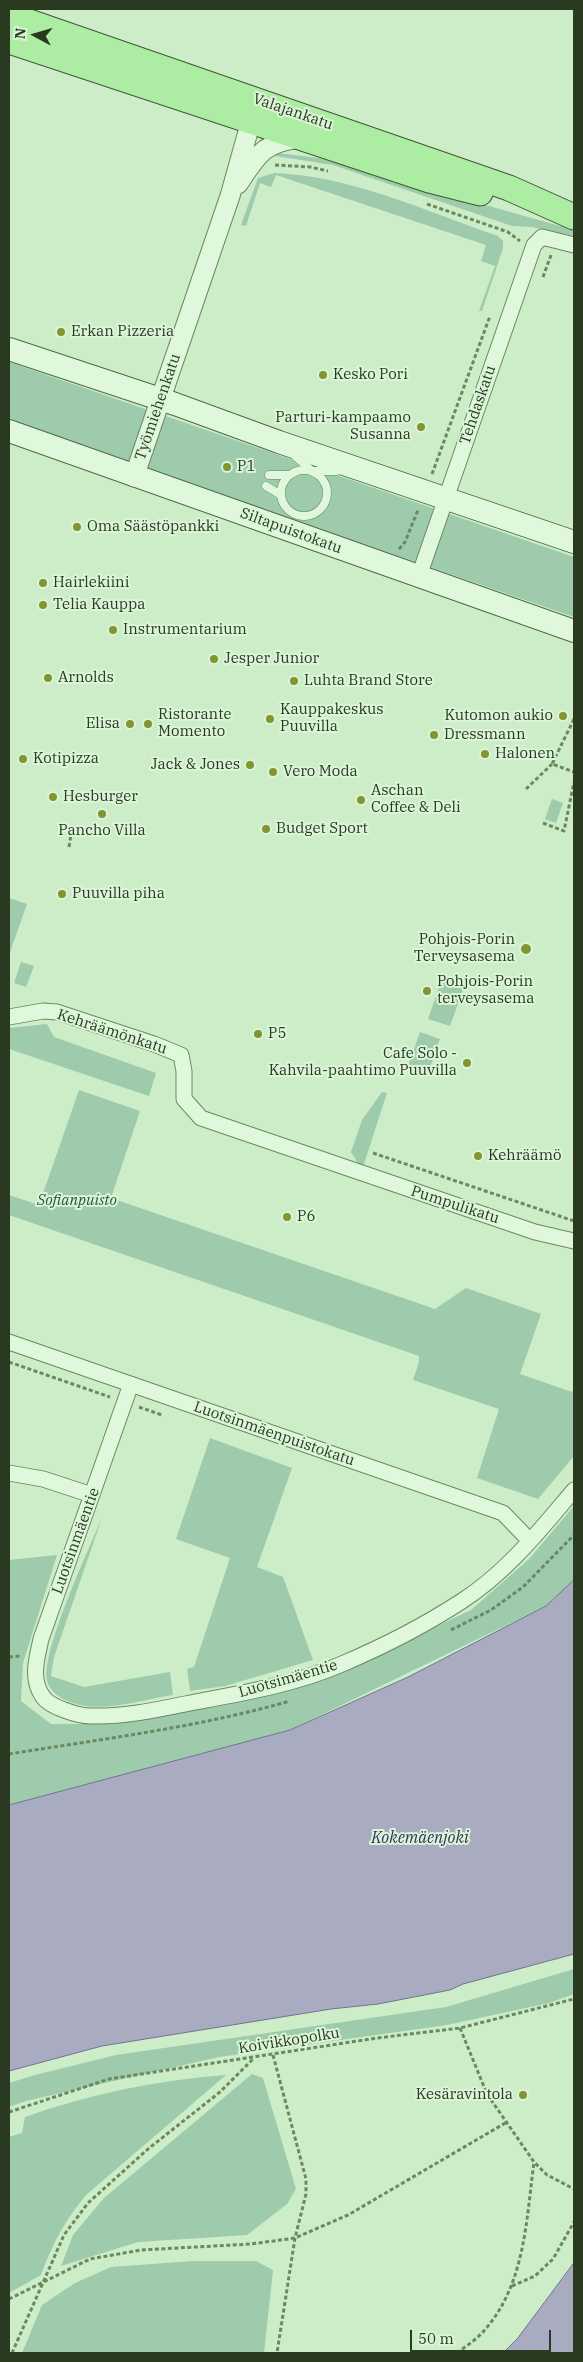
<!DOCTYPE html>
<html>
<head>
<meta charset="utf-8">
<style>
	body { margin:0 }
	#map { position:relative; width:583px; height:2362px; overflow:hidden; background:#cdedc9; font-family:"IBM Plex Serif",serif }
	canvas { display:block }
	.frame { position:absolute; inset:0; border:10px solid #293a21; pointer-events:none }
	.north { position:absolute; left:10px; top:10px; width:50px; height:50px; -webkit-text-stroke:4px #dbf5d8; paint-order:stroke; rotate:276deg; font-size:14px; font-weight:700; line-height:20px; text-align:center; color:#293a21 }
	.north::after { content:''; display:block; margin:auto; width:18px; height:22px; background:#293a21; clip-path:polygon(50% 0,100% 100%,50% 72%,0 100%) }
	.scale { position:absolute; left:410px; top:2330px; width:141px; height:22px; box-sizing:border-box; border:2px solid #293a21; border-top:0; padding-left:6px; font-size:15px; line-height:18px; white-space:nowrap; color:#293a21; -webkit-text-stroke:4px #dbf5d8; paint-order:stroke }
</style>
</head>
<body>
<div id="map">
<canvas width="583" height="2362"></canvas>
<div class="frame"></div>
<div class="north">N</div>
<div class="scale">50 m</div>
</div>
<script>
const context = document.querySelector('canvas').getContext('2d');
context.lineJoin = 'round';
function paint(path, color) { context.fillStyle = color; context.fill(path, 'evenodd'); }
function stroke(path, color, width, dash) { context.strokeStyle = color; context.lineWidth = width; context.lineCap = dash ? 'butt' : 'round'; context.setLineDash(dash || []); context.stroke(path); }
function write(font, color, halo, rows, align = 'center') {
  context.font = font + ' "IBM Plex Serif",serif'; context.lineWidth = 4; context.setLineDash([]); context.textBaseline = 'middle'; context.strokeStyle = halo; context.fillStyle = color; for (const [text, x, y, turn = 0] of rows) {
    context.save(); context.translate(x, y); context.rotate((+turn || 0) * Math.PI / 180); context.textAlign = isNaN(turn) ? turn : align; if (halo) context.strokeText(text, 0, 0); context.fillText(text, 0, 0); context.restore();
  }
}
paint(new Path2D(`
	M277,153L319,158L574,230V236L532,227L512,226L333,165L269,155Z
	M274,173C352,176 425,211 498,236L503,241V248L482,311H479L495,266L481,261L486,245L276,175L271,187L260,183L246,226L241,225L258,178Z
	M9,362L574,557V617L9,421Z
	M552,799L563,803L556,823L545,819Z
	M9,898L27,904L9,955Z
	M21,962L34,966L26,987L14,983Z
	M443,976L465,984L450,1026L428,1019Z
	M47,1024L54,1037L156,1073L149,1096L9,1049V1028Z
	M420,1032L440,1039L428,1073L408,1066Z
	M79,1090L140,1111L111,1198L435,1309L466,1288L541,1314L520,1374L572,1392L574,1388V1456L538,1499L477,1478L499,1409L413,1380L419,1362V1356L9,1215V1195L39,1205Z
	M382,1092L387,1093L363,1167L359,1165L351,1152L362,1120Z
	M210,1438L292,1468L257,1567L283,1577L313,1660L225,1686L190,1691L187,1669L194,1667L230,1558L176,1539Z
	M574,1506V1580L546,1606L290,1730L9,1805V1560L57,1555L23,1663L21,1701L51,1724H111L190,1711L322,1681L471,1610L529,1559Z
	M103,1515L54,1657L51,1676L84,1687L170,1672L173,1695C147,1699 111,1710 86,1706C71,1704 50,1696 47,1680C41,1651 90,1547 103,1515Z
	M574,1969V1994L549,2003L447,2025L219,2057L26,2101L9,2107V2083L35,2075L116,2055L446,2007Z
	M252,2074L263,2078L296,2189L287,2204L247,2235L138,2242L61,2266L73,2235L104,2198Z
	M226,2075L86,2195C64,2222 53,2243 41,2275L9,2293V2137L22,2133L25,2117C89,2094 158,2080 226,2075Z
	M193,2261H256L273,2270L264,2353H22L42,2305L75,2283L111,2267Z`), '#9dcbab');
const water = new Path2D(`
	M574,1580V1954L463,1984L450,1990L378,2004L331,2009L102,2046L9,2071V1805L290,1730L408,1677L546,1606Z
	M574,2263V2353H503L517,2339Z`);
paint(water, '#a9acc1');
stroke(water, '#707290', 1);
const service = new Path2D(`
	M295,456L312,471H337
	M281 493a23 23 0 1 1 46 0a23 23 0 1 1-46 0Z
	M269,475H289
	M266,486L281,495`);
const minor = new Path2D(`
	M419,576L534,245L542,237L574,245
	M9,1017L43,1011L57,1012L154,1044L181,1055L184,1071V1099L201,1118L535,1232L574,1241
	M9,1342L503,1513L530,1541
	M131,1384L41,1639C37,1658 30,1679 43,1697C50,1707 78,1716 91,1716C126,1717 161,1709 195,1702C244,1693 296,1684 342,1664C382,1647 425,1625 462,1601C507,1572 540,1530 574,1490
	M9,1473L43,1479L92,1495`);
const tertiary = new Path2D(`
	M238,184C257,156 263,142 300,138
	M134,477L230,196L251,121L260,114`);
const secondary = new Path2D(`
	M9,349L175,404L279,442L574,542
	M9,431L574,631`);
const primary = new Path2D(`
	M9,15L509,188L574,217
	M9,41L429,180L480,193`);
stroke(service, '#6a895e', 9);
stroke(minor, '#6a895e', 17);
stroke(tertiary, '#6a895e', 21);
stroke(secondary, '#4e6b41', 24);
stroke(primary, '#3f5732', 27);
stroke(new Path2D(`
	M275,165L310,167L328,171
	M427,204L508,232L520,241
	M543,277L551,255
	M432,474L490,316
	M399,549L405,542L418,510
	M574,719L552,764L574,772
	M526,789L552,764
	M543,823L564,831L574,782
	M69,847L72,828
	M373,1153L574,1221
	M9,1362L110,1397
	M139,1407L162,1415
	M451,1630L491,1610L523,1587L574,1535
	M9,1657L21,1656
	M9,1754C103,1739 199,1727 290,1701
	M460,2028L487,2094L534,2162L547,2175L574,2189
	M273,2055L306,2179V2194L295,2238L277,2353
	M9,2112L109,2079L377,2038L460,2028L574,1999
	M512,2286L535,2276L553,2259L574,2222
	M9,2299L90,2259L141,2250L251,2244L295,2238L348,2215L507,2122
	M12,2353L64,2235L88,2203L148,2149L220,2092L254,2058
	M457,2353C465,2347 474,2341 481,2334C525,2288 526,2222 534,2162`), '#6a895e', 3, [4, 2.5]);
stroke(service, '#dff8dc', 8);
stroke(minor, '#dff8dc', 15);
stroke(tertiary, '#dff8dc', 19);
stroke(secondary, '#dff8dc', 22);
stroke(primary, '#adeda3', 25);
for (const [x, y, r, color] of [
	[61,332,5,"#839531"],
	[323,375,5,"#839531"],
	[421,427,5,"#839531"],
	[227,467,5,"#839531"],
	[77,527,5,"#839531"],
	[43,583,5,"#839531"],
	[43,605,5,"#839531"],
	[113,630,5,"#839531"],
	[214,659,5,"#839531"],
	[48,678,5,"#839531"],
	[294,681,5,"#839531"],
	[563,716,5,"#839531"],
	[270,719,5,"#839531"],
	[130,724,5,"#839531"],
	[148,724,5,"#839531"],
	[434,735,5,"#839531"],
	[485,754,5,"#839531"],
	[23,759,5,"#839531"],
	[250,765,5,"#839531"],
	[273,772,5,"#839531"],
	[53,797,5,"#839531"],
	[361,800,5,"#839531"],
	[102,814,5,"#839531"],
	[266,829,5,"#839531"],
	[62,894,5,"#839531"],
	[526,949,6,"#839531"],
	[427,991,5,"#839531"],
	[258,1034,5,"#839531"],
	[467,1063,5,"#839531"],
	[478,1156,5,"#839531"],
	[287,1217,5,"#839531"],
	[523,2095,5,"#839531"]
]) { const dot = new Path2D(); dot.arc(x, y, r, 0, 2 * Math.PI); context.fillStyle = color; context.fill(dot); stroke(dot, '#dbf5d8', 2); }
write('15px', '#293a21', '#dbf5d8', [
	["Valajankatu",293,112,19],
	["Tehdaskatu",478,405,-71],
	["Työmiehenkatu",158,407,-71],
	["Siltapuistokatu",291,531,20],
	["Kehräämönkatu",112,1032,18],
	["Pumpulikatu",455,1205,18],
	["Luotsinmäenpuistokatu",274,1434,19],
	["Luotsinmäentie",76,1541,-70],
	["Luotsimäentie",288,1679,-16],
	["Koivikkopolku",289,2041,-9]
]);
write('15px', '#293a21', '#dbf5d8', [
	["Erkan Pizzeria",71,332],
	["Kesko Pori",333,375],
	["Parturi-kampaamo",411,418,"right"],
	["Susanna",411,435,"right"],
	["P1",237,467],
	["Oma Säästöpankki",87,527],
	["Hairlekiini",53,583],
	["Telia Kauppa",53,605],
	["Instrumentarium",123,630],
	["Jesper Junior",224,659],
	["Arnolds",58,678],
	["Luhta Brand Store",304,681],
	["Kauppakeskus",280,710],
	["Puuvilla",280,727],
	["Ristorante",158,715],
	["Momento",158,732],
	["Kutomon aukio",553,716,"right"],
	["Elisa",120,724,"right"],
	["Dressmann",444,735],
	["Halonen",495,754],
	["Kotipizza",33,759],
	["Jack & Jones",240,765,"right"],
	["Vero Moda",283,772],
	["Aschan",371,791],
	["Coffee & Deli",371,808],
	["Hesburger",63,797],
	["Budget Sport",276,829],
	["Pancho Villa",102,831,"center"],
	["Puuvilla piha",72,894],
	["Pohjois-Porin",515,940,"right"],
	["Terveysasema",515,957,"right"],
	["Pohjois-Porin",437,982],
	["terveysasema",437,999],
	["P5",268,1034],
	["Cafe Solo -",457,1054,"right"],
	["Kahvila-paahtimo Puuvilla",457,1071,"right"],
	["Kehräämö",488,1156],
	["P6",297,1217],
	["Kesäravintola",513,2095,"right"]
], 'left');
write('italic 15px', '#29553c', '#dbf5d8', [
	["Sofianpuisto",77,1201]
]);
write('italic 16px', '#363159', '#dbf5d8', [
	["Kokemäenjoki",420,1838]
]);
</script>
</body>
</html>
